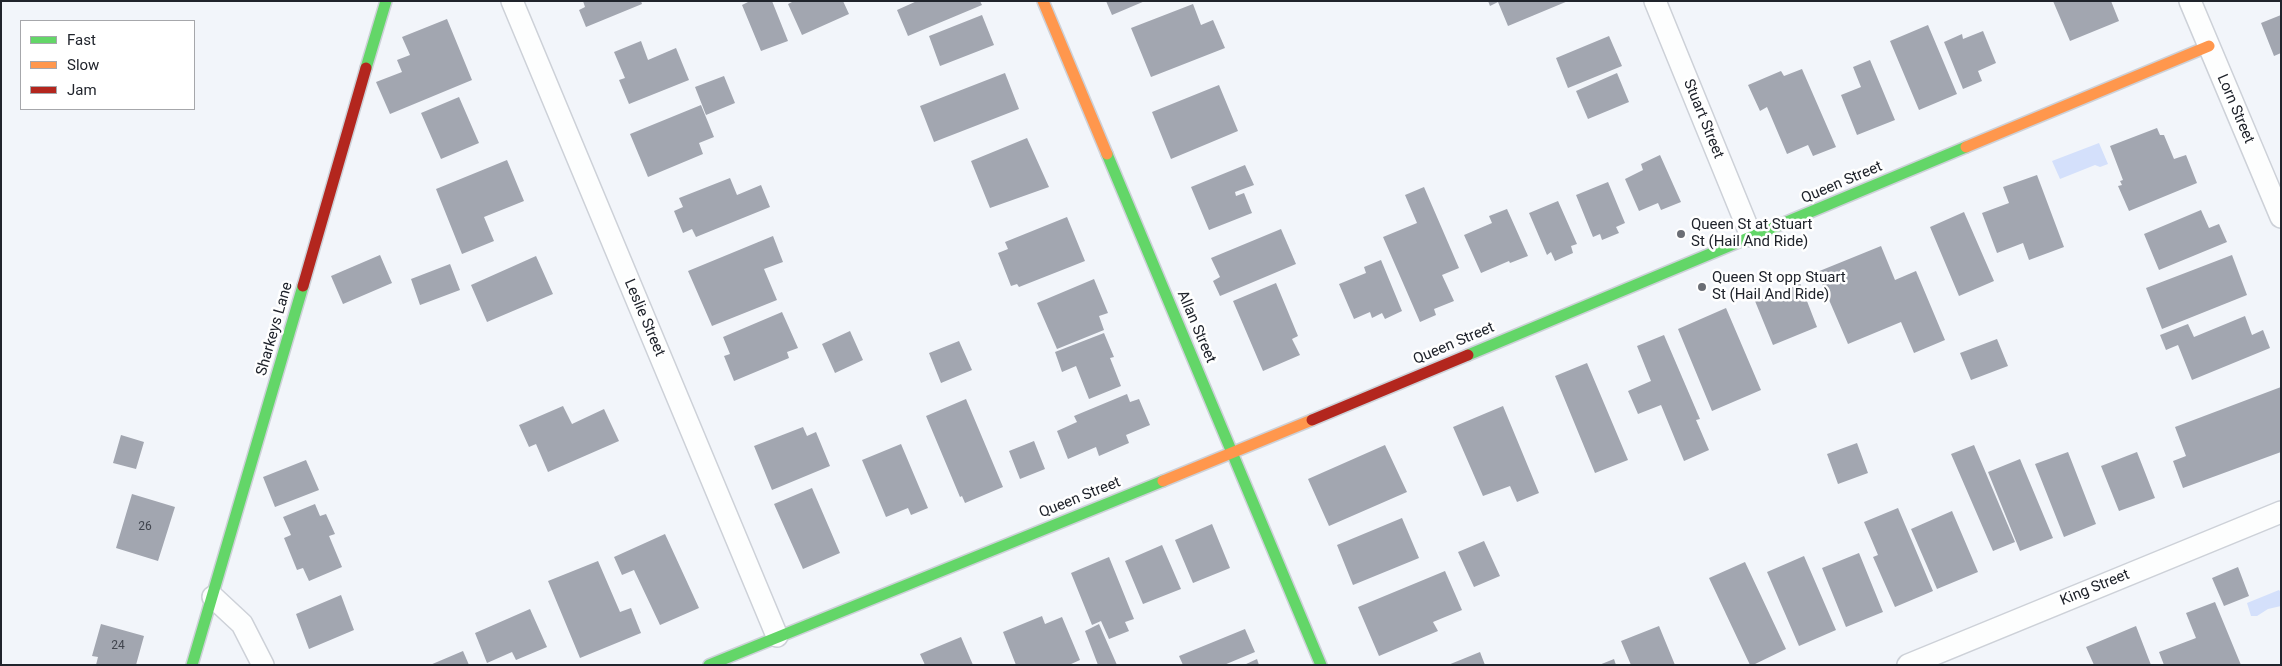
<!DOCTYPE html>
<html>
<head>
<meta charset="utf-8">
<style>
	body { margin:0 }
	#map { position:relative; width:2282px; height:666px; overflow:hidden; background:#f2f5fa; font-family:Roboto,sans-serif }
	canvas { display:block }
	.frame { position:absolute; inset:0; border:2px solid #20242c; pointer-events:none }
	.legend { position:absolute; left:20px; top:20px; width:175px; height:90px; box-sizing:border-box; background:#fff; border:1px solid #a6a7ab; margin:0; padding:6px 9px; list-style:none; font-size:15px; color:#20242c }
	.legend li { display:flex; align-items:center; gap:10px; height:25px }
	.legend b { width:25px; border:1px solid #a6a7ab }
</style>
</head>
<body>
<div id="map">
<canvas width="2282" height="666"></canvas>
<div class="frame"></div>
<ul class="legend">
<li><b style="height:6px;background:#63d668"></b>Fast</li>
<li><b style="height:6px;background:#ff974d"></b>Slow</li>
<li><b style="height:6px;background:#b3261e"></b>Jam</li>
</ul>
</div>
<script>
const context = document.querySelector('canvas').getContext('2d');
context.lineJoin = 'round';
function paint(path, color) { context.fillStyle = color; context.fill(path, 'evenodd'); }
function stroke(path, color, width, dash) { context.strokeStyle = color; context.lineWidth = width; context.lineCap = dash ? 'butt' : 'round'; context.setLineDash(dash || []); context.stroke(path); }
function write(font, color, halo, rows, align = 'center') {
  context.font = font + ' Roboto,sans-serif'; context.lineWidth = 5; context.setLineDash([]); context.textBaseline = 'middle'; context.strokeStyle = halo; context.fillStyle = color; for (const [text, x, y, turn = 0] of rows) {
    context.save(); context.translate(x, y); context.rotate((+turn || 0) * Math.PI / 180); context.textAlign = isNaN(turn) ? turn : align; if (halo) context.strokeText(text, 0, 0); context.fillText(text, 0, 0); context.restore();
  }
}
paint(new Path2D(`
	M2099,143L2108,164L2100,167L2095,165L2060,179L2052,161Z
	M2279,590L2281,593V606L2268,609L2257,616H2251L2247,603Z`), '#d4e0fb');
paint(new Path2D(`
	M583,1H641L642,4L586,27L579,10L585,7Z
	M750,1H772L788,41L761,51L742,5Z
	M794,1H843L849,14L802,35L788,4Z
	M917,1H980L982,5L908,36L897,10Z
	M1106,1H1145L1112,15Z
	M1488,1H1568L1508,26L1498,2L1490,6Z
	M2053,1H2111L2119,21L2070,41Z
	M1193,4L1201,25L1213,20L1225,48L1151,77L1131,28Z
	M982,15L994,45L940,66L929,36Z
	M2281,15V53L2274,56L2261,23Z
	M447,19L472,80L390,114L376,82L402,72L397,60L410,55L402,37Z
	M1928,25L1957,94L1919,110L1890,41Z
	M1983,31L1996,63L1978,71L1982,81L1963,89L1944,42L1962,34L1963,39Z
	M1609,36L1622,66L1568,88L1556,58Z
	M641,41L648,60L676,48L689,80L629,104L619,80L625,78L614,52Z
	M1870,60L1895,120L1857,135L1841,95L1861,87L1853,67Z
	M1802,69L1836,147L1813,156L1808,145L1787,154L1767,107L1760,111L1748,85L1781,71L1784,76Z
	M1005,73L1019,109L934,142L920,106Z
	M1617,73L1629,102L1588,119L1576,91Z
	M724,76L735,103L706,115L695,87Z
	M1219,85L1238,131L1171,159L1152,112Z
	M459,97L479,143L441,159L421,113Z
	M701,105L714,137L699,143L703,154L648,177L630,134Z
	M2157,128L2160,135H2164L2174,159L2186,155L2197,183L2129,211L2118,186L2122,185L2120,181L2123,180L2110,146Z
	M1027,138L1049,187L990,208L971,161Z
	M1660,155L1681,202L1661,210L1658,203L1639,211L1625,179L1643,170L1641,164Z
	M507,160L524,201L484,217L494,241L462,254L436,189Z
	M1245,165L1254,185L1235,192L1236,196L1244,193L1252,213L1209,230L1191,187Z
	M2037,175L2064,247L2029,260L2023,243L1997,253L1982,213L2009,203L2003,187Z
	M730,178L737,195L761,185L770,207L696,237L692,229L683,233L674,211L683,207L679,198Z
	M1608,182L1625,223L1616,227L1619,233L1602,240L1600,234L1593,237L1576,195Z
	M1424,187L1459,268L1442,275L1454,301L1434,309L1436,315L1420,322L1383,237L1417,223L1405,195Z
	M1558,201L1577,244L1571,246L1573,253L1555,261L1551,252L1547,255L1529,213Z
	M1507,209L1528,256L1510,263L1509,261L1481,273L1464,235L1492,223L1489,216Z
	M2201,210L2209,228L2219,224L2227,242L2159,270L2144,234Z
	M1964,212L1994,281L1959,296L1930,227Z
	M1067,217L1085,261L1019,287L1017,284L1011,286L998,253L1008,249L1005,242Z
	M1281,229L1296,264L1220,296L1213,281L1220,277L1211,258Z
	M773,236L783,262L764,269L777,300L712,326L688,271Z
	M1881,246L1895,280L1916,271L1945,340L1914,353L1901,322L1848,344L1817,272Z
	M380,255L392,283L343,304L331,276Z
	M2232,255L2247,295L2162,329L2146,288Z
	M536,256L553,294L487,322L471,285Z
	M1381,260L1402,311L1385,319L1382,313L1372,318L1370,312L1354,319L1339,284L1366,273L1364,267Z
	M450,264L460,290L420,305L411,279Z
	M1094,279L1108,313L1099,316L1104,330L1057,349L1037,303Z
	M1276,283L1298,336L1292,339L1300,355L1263,371L1233,301Z
	M1800,283L1817,327L1773,345L1755,301Z
	M1726,308L1761,390L1712,411L1678,329Z
	M782,312L798,348L787,352L789,358L734,381L724,356L730,354L723,337Z
	M2245,316L2252,335L2263,330L2270,348L2192,380L2178,345L2166,350L2160,335L2188,324L2194,337Z
	M850,331L863,360L835,373L822,344Z
	M1104,333L1114,357L1110,358L1121,386L1089,399L1076,366L1062,372L1055,352Z
	M1664,335L1700,419L1696,420L1709,450L1684,461L1661,405L1638,414L1628,391L1651,381L1637,346Z
	M1997,339L2008,366L1971,380L1960,353Z
	M959,341L972,370L941,383L929,353Z
	M1587,363L1628,460L1595,473L1555,376Z
	M2281,387V452L2183,488L2173,461L2186,456L2175,427Z
	M1127,394L1130,402L1139,399L1150,425L1126,435L1129,443L1099,456L1096,447L1068,459L1057,431L1077,422L1074,416Z
	M966,399L1003,487L965,503L962,496L960,497L926,416Z
	M563,406L572,424L604,409L619,441L548,472L536,444L529,447L519,425Z
	M1503,406L1539,493L1517,502L1510,486L1483,496L1453,427Z
	M803,427L807,436L816,432L830,466L772,490L754,446Z
	M121,435L144,442L136,469L113,463Z
	M1034,441L1045,469L1020,479L1009,451Z
	M1857,443L1868,473L1838,484L1827,454Z
	M901,444L928,508L911,515L908,508L886,517L862,460Z
	M1385,445L1407,492L1329,526L1308,479Z
	M1974,445L2015,542L1993,551L1951,454Z
	M2068,452L2096,524L2064,537L2035,464Z
	M2137,452L2155,498L2119,511L2101,466Z
	M2020,459L2053,538L2020,551L1988,472Z
	M306,460L319,490L275,507L263,477Z
	M812,488L840,553L803,569L774,504Z
	M132,494L175,507L158,561L116,548Z
	M315,504L320,516L326,514L335,534L329,536L342,567L309,581L303,568L297,570L284,538L291,535L283,517Z
	M1898,508L1933,591L1895,607L1873,557L1878,555L1864,522Z
	M1952,511L1978,572L1937,589L1911,529Z
	M1402,518L1419,558L1353,585L1337,545Z
	M1212,524L1230,568L1193,583L1175,540Z
	M665,534L699,608L660,625L634,570L622,575L614,557Z
	M1484,541L1500,576L1474,587L1458,552Z
	M1162,545L1181,589L1143,604L1125,561Z
	M1859,553L1883,612L1846,627L1822,568Z
	M1804,556L1836,630L1799,646L1767,572Z
	M1109,557L1134,619L1125,622L1129,631L1109,639L1101,621L1092,625L1071,573Z
	M598,561L620,612L631,608L641,633L580,658L548,581Z
	M1745,562L1786,649L1753,665H1750L1709,578Z
	M2238,567L2249,596L2224,606L2212,578Z
	M1445,571L1462,610L1433,622L1438,631L1379,656L1358,607Z
	M341,595L354,630L309,649L296,614Z
	M2215,602L2241,665H2164L2159,652L2196,638L2186,613Z
	M530,609L547,647L516,660L512,652L487,663L475,633Z
	M1042,616L1045,624L1062,617L1080,660L1069,665H1016L1003,632Z
	M101,624L144,636L136,665H96L98,657L92,656Z
	M1099,624L1117,665H1098L1085,631Z
	M1659,626L1675,665H1631L1621,641Z
	M2136,626L2151,665H2094L2086,647Z
	M1245,629L1255,652L1224,665H1183L1179,656Z
	M961,637L973,665H925L920,654Z
	M463,651L469,665H430Z
	M1480,652L1485,665H1448Z
	M1257,659L1259,665H1244Z
	M1614,659L1616,665H1599Z`), '#a2a6b0');
const street = new Path2D(`
	M512,1L777,636
	M1655,1L1751,236
	M2190,1L2281,217
	M213,597L242,624L263,665
	M1908,665L2281,512`);
const fast = new Path2D(`
	M366,68L386,1
	M1107,154L1321,665
	M1468,355L1966,147
	M192,665L303,286
	M709,665L1163,481`);
const slow = new Path2D(`
	M1043,1L1107,154
	M1966,147L2209,46
	M1163,481L1312,420`);
const jam = new Path2D(`
	M303,286L366,68
	M1312,420L1468,355`);
stroke(street, '#cdd1d8', 24);
stroke(fast, '#cdd1d8', 14);
stroke(slow, '#cdd1d8', 14);
stroke(jam, '#cdd1d8', 14);
stroke(street, '#fdfefe', 21);
stroke(fast, '#63d668', 11);
stroke(slow, '#ff974d', 11);
stroke(jam, '#b3261e', 11);
for (const [x, y, r, color] of [
	[1681,234,5,"#6a6d74"],
	[1702,287,5,"#6a6d74"]
]) { const dot = new Path2D(); dot.arc(x, y, r, 0, 2 * Math.PI); context.fillStyle = color; context.fill(dot); stroke(dot, '#fff', 2); }
write('12px', '#40444d', null, [
	["26",145,527],
	["24",118,646]
]);
write('15px', '#20242c', '#fff', [
	["Lorn Street",2235,109,67],
	["Stuart Street",1703,119,68],
	["Queen Street",1842,183,-23],
	["Leslie Street",644,318,67],
	["Allan Street",1196,327,67],
	["Sharkeys Lane",275,329,-74],
	["Queen Street",1454,344,-23],
	["Queen Street",1080,498,-22],
	["King Street",2095,588,-22]
]);
write('15px', '#20242c', '#fff', [
	["Queen St at Stuart",1691,225],
	["St (Hail And Ride)",1691,242],
	["Queen St opp Stuart",1712,278],
	["St (Hail And Ride)",1712,295]
], 'left');
</script>
</body>
</html>
